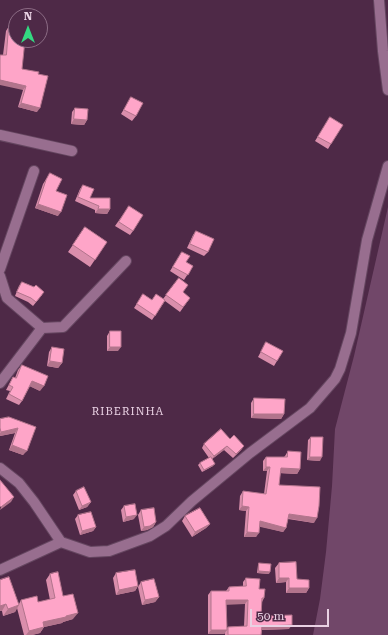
<!DOCTYPE html>
<html>
<head>
<meta charset="utf-8">
<style>
	body { margin:0 }
	#map { position:relative; width:388px; height:635px; overflow:hidden; background:#4e2947; font-family:"Roboto Serif",serif }
	canvas { display:block }
	.north { position:absolute; left:8px; top:8px; width:40px; height:40px; box-sizing:border-box; background:#4e2947; border:1px solid #8c6c85; border-radius:50%; rotate:0deg; font-size:11px; font-weight:700; line-height:16px; text-align:center; color:#e9d1e3 }
	.north::after { content:''; display:block; margin:auto; width:14px; height:18px; background:#34d881; clip-path:polygon(50% 0,100% 100%,50% 72%,0 100%) }
	.scale { position:absolute; left:250px; top:609px; width:79px; height:18px; box-sizing:border-box; border:2px solid #e9d1e3; border-top:0; padding-left:5px; font-size:12px; line-height:14px; white-space:nowrap; color:#e9d1e3; -webkit-text-stroke:3px #4e2947; paint-order:stroke }
</style>
</head>
<body>
<div id="map">
<canvas width="388" height="635"></canvas>
<div class="north">N</div>
<div class="scale">50 m</div>
</div>
<script>
const context = document.querySelector('canvas').getContext('2d');
context.lineJoin = 'round';
function paint(path, color) { context.fillStyle = color; context.fill(path, 'evenodd'); }
function stroke(path, color, width, dash) { context.strokeStyle = color; context.lineWidth = width; context.lineCap = dash ? 'butt' : 'round'; context.setLineDash(dash || []); context.stroke(path); }
function write(font, color, halo, rows, align = 'center') {
  context.font = font + ' "Roboto Serif",serif'; context.lineWidth = 4; context.setLineDash([]); context.textBaseline = 'middle'; context.strokeStyle = halo; context.fillStyle = color; for (const [text, x, y, turn = 0] of rows) {
    context.save(); context.translate(x, y); context.rotate((+turn || 0) * Math.PI / 180); context.textAlign = isNaN(turn) ? turn : align; if (halo) context.strokeText(text, 0, 0); context.fillText(text, 0, 0); context.restore();
  }
}
paint(new Path2D(`
	M388,207V635H313L320,599L326,552L332,486L335,429L354,356Z`), '#714769');
const minor = new Path2D(`
	M379,0L383,51L388,90
	M0,135L72,151
	M0,269L34,171
	M0,276L7,298L42,328L0,383
	M42,328L63,327L126,261
	M0,468L19,483L34,502L61,542L90,552L109,551L150,536L166,526L192,501L250,453L310,408L335,379L340,369L351,333L367,240L388,166
	M0,570L61,542`);
stroke(minor, '#654660', 12);
stroke(minor, '#986e8f', 10);
paint(new Path2D(`
	M9,26L22,69L38,74L37,112L18,107L23,90L3,55L6,31Z
	M131,97L136,116L132,121L121,114Z
	M75,108L87,120L84,125L71,124L72,112Z
	M330,117L331,144L328,149L315,141Z
	M50,173L56,191L58,216L35,208L43,184Z
	M83,185L90,198L110,209L107,214L95,213V210L75,201L80,189Z
	M129,206L133,231L130,235L115,226Z
	M85,227L107,242L90,267L68,252Z
	M196,231L208,252L204,256L187,248L193,235Z
	M182,252L186,262L193,266L184,280L170,271Z
	M179,278L183,293L190,298L180,312L165,301L152,320L134,308L143,294L152,300L163,299Z
	M22,282L34,287L42,295L33,306L28,302L15,296L19,286Z
	M110,331L118,351H107V336Z
	M266,342L277,361L274,366L258,357Z
	M52,347L62,363L58,368L47,366L49,352Z
	M22,365L40,391L30,386L22,401L19,405L6,399L10,391L6,390L13,377L15,378L18,370Z
	M254,398L284,414L281,419L251,418V403Z
	M0,419L36,427L23,455L9,450L15,433L0,436Z
	M311,437L320,461L307,460L308,440Z
	M230,439L244,446L241,450L233,458L224,450L212,459L213,466L202,472L198,465L200,463L209,458L202,448L204,444Z
	M288,451L300,469L297,474L280,473L279,485L314,523L288,519L286,528L283,532L259,526L256,537H244L246,511L239,510L240,496L243,491L264,494L267,471H263V461L266,457H284L285,456Z
	M76,491L91,502L87,507L79,510L73,495Z
	M124,506L134,519L123,522L121,510Z
	M141,510L156,522L153,527L147,530L141,531L138,515Z
	M78,515L96,527L93,531L80,535L75,519Z
	M185,516L210,524L206,528L192,537L182,521Z
	M259,563L269,574L257,573L258,565Z
	M279,563L297,579L309,588L306,593H286V582L276,583L275,568Z
	M116,573L138,586L135,591L116,595L113,578Z
	M50,574L63,596L73,619L63,622L62,623L44,627L40,633L32,635H24L17,608L15,612L3,616L2,611L0,580L19,604L21,600L38,602L50,600L46,580Z
	M246,578L259,589L264,598L262,602L261,616L289,629L262,630L261,635H225V633L224,634H208V595L211,591H226L229,587L243,586V582ZM226,604H245L244,626L228,627L227,628Z
	M141,582L159,597L155,602L142,605L138,587Z`), '#da8eac');
paint(new Path2D(`
	M0,80L26,86L23,90L0,85Z
	M21,103L40,108L37,112L18,107Z
	M74,119L87,120L84,125L71,124Z
	M38,204L61,212L58,216L35,208Z
	M98,209H110L107,214L95,213Z
	M110,347H121L118,351H107Z
	M50,361L62,363L58,368L47,366Z
	M32,381L44,386L40,391L29,386Z
	M254,414H284L281,419L251,418Z
	M18,428L15,433L0,436V433L1,432Z
	M12,445L27,451L23,455L9,450Z
	M227,446L224,450L211,460L214,456Z
	M244,446L241,450L233,458L236,454Z
	M310,457H322L320,461L307,460Z
	M215,464L213,466L202,472L204,470Z
	M266,467H270L267,471H263Z
	M281,468L300,469L297,474L278,473Z
	M14,497L11,502L0,510L1,507Z
	M91,502L87,507L79,510L82,506Z
	M242,506L249,507L246,511L239,510Z
	M289,514L317,518L314,523L286,518Z
	M137,515L134,519L123,522L126,517Z
	M260,521L286,528L283,532L256,526Z
	M156,522L153,527L147,530L141,531L144,527Z
	M210,524L206,528L192,537L195,532Z
	M96,527L93,531L80,535L82,531Z
	M247,532L259,533L256,537H244Z
	M259,571L270,572L269,574L257,573Z
	M279,578H289L286,582L276,583Z
	M138,586L135,591L116,595L119,590Z
	M289,588H309L306,593H286Z
	M159,597L155,602L142,605L145,600Z
	M226,600H248L245,604L223,605Z
	M6,604L2,611H0V606Z
	M19,605L15,612L3,616L8,609Z
	M78,613L73,619L63,622L62,623L44,627L40,633L32,635H26L29,631L43,622Z
	M292,625L289,629L259,630L262,626Z
	M211,630H227L224,634H208Z`), '#b2748c');
const building = new Path2D(`
	M9,26L16,27V40H25L22,69L39,72L38,74L48,76L40,108L21,103L26,86L0,80V55H6Z
	M131,97L143,103L136,116L124,110Z
	M75,108L88,109L87,120L74,119Z
	M330,117L343,125L331,144L318,137Z
	M50,173L62,179L56,191L67,195L61,212L38,204L46,180Z
	M83,185L94,189L90,198H110V209H98L99,206L78,197Z
	M129,206L143,215L133,231L119,222Z
	M85,227L107,242L95,260L73,245Z
	M196,231L214,239L208,252L190,244Z
	M182,252L190,256L186,262L193,266L188,275L173,267Z
	M179,278L188,285L183,292L190,298L183,307L166,295Z
	M22,282L34,287L36,285L44,292L36,302L31,298L17,292Z
	M143,294L152,300L156,294L165,300L155,316L137,304Z
	M110,331H121V347H110Z
	M266,342L283,351L277,361L261,352Z
	M52,347L64,349L62,363L50,361Z
	M22,365L48,376L44,386L32,381L22,401L9,394L13,387L9,385L13,377L16,378Z
	M254,398L285,399L284,414H254Z
	M9,417L36,427L27,451L12,445L18,428L1,432L0,428V419Z
	M221,429L230,439L234,435L244,446L236,454L227,446L214,456L204,444Z
	M311,437H323L322,457H310Z
	M288,451L301,452L300,469L281,468L279,485L320,487L319,506L317,518L289,514L286,528L260,521L259,533L247,532L249,507L242,506L243,491L266,494L270,467H266V457H287Z
	M211,457L215,464L204,470L200,463Z
	M0,480L14,497L1,507L0,506Z
	M84,487L91,502L82,506L76,491Z
	M135,504L137,515L126,517L124,506Z
	M154,508L156,522L150,526L144,527L141,510Z
	M200,508L210,524L195,532L185,516Z
	M91,512L96,527L82,531L78,515Z
	M296,562L297,579L309,580V588H289V578H279V563Z
	M259,563L271,564L270,572L259,571Z
	M135,570L138,586L119,590L116,573Z
	M58,572L63,596L73,594L78,613L66,616V617L43,622L44,627L29,631L21,600L37,596L38,602L55,598L50,574Z
	M9,577L19,605L8,609L6,604L0,606V580Z
	M246,578L260,579L259,589H265L264,598H262L261,616L292,615V625L262,626L261,635H228V627L247,626L248,600H226L227,630H211V591H229V587L246,586Z
	M154,579L159,597L145,600L141,582Z`);
paint(building, '#fea5c8');
stroke(building, '#b2748c', 1);
context.letterSpacing = '1px';
write('11px', '#e9d1e3', '#4e2947', [
	["RIBERINHA",128,412]
]);
context.letterSpacing = '0px';
</script>
</body>
</html>
